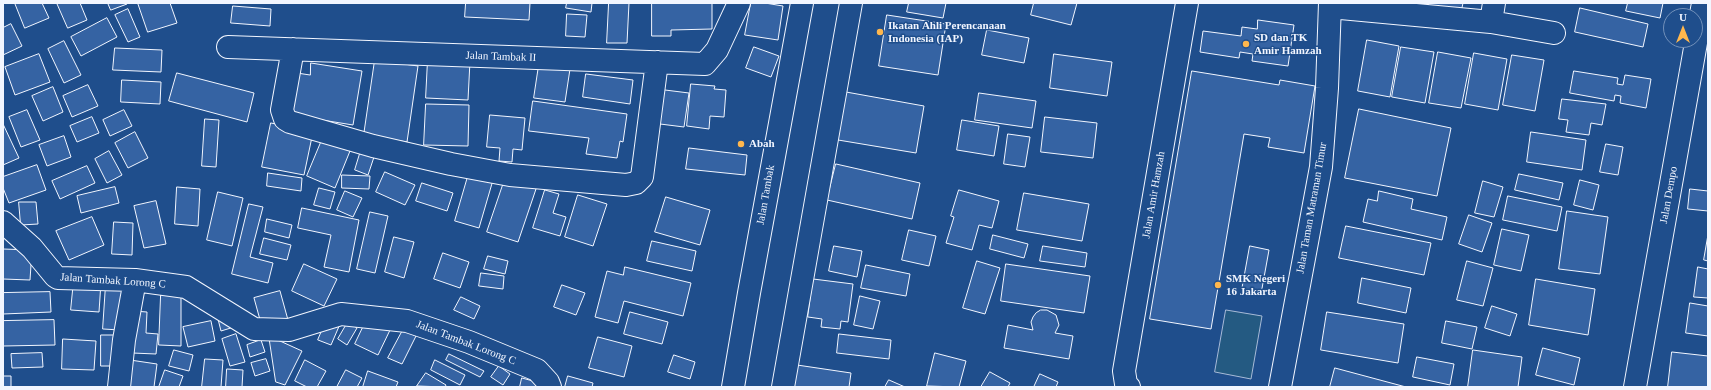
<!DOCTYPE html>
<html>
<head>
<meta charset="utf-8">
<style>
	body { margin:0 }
	#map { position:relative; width:1711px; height:390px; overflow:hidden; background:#1f4e8c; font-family:"Times New Roman",serif }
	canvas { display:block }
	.frame { position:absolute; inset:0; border:4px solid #f2f6ff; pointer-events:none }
	.north { position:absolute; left:1663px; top:8px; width:40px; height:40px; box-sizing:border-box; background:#1f4e8c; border:1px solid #7391ba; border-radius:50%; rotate:0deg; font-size:11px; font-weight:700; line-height:16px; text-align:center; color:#f2f6ff }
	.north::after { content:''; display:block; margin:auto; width:14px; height:18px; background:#ffb74d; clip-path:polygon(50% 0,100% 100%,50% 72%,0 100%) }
</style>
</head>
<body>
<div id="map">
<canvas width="1711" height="390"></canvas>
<div class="frame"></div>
<div class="north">U</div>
</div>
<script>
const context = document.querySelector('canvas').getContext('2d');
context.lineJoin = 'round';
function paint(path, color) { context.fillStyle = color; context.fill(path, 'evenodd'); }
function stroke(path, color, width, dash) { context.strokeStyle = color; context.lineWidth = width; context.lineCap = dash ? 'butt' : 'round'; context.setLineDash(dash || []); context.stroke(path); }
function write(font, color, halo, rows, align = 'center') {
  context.font = font + ' "Times New Roman",serif'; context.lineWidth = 3; context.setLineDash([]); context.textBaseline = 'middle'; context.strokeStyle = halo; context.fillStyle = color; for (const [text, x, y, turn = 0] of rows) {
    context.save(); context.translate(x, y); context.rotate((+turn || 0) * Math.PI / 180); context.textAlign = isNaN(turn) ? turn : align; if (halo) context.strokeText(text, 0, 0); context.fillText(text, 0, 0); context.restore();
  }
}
const green = new Path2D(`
	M1226,310L1262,316L1251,379L1215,372Z`);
paint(green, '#245a82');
stroke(green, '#a8bbd7', 1);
const building = new Path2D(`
	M15,3H42L49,18L25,28Z
	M57,3H80L87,20L68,28Z
	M108,3H126L127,4L111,10Z
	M138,3H170L177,23L148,32Z
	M466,3H530L529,20L465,17Z
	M567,3H592L591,12L566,8Z
	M609,3H629L627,43H607Z
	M652,3H712V29L671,30V36H652Z
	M751,3H765L783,6L778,40L745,35Z
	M909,3H946L943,18L907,12Z
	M1034,3H1077L1071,25L1031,15Z
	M1429,3H1463L1460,17L1428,11Z
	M1628,3H1663L1660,18L1626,11Z
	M233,6L271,9L270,26L231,23Z
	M1580,8L1648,24L1643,47L1575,32Z
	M128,9L140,37L128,42L115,15Z
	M567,14L587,15L585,37L566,36Z
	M887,15L946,24L938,75L879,66Z
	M107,18L117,37L81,56L71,37Z
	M1258,20L1294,25L1288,66L1252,61L1253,54L1240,52L1239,58L1200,52L1203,31L1241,36L1242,27L1257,29Z
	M11,24L22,46L3,55V28Z
	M987,30L1029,38L1024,63L982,55Z
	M1367,40L1399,46L1390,97L1358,91Z
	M64,41L81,75L64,83L48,49Z
	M754,47L779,56L771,77L746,68Z
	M1401,47L1434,52L1425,103L1392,97Z
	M115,48L162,50L161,72L113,70Z
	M1438,52L1471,58L1461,108L1429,103Z
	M1474,53L1507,59L1498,110L1465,104Z
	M39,54L50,82L15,95L5,67Z
	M1054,54L1112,62L1107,96L1050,88Z
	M1512,55L1544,60L1535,111L1503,105Z
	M428,59L470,61L468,100L426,98Z
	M375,60L418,66L407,142L364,135Z
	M311,63L362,71L353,125L291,115L297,73L310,75Z
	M539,65L570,69L565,102L534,98Z
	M1192,71L1279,85L1280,80L1315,86L1304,153L1268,147L1270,138L1244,134L1211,329L1150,319Z
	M1574,71L1618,78L1617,84L1623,85L1625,75L1651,79L1646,108L1620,103L1621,96L1615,95L1614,101L1570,93Z
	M177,73L254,93L247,122L169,101Z
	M586,74L633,80L630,104L583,97Z
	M122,80L161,82L160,104L121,102Z
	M691,84L715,86L714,89L726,90L724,117L710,116L709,129L687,126Z
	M88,85L98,106L72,117L63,96Z
	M53,87L63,112L43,121L32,96Z
	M657,89L689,93L684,127L652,123Z
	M846,92L924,106L916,153L838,140Z
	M979,93L1036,101L1032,128L975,120Z
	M1562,99L1606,104L1602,125L1591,123L1589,135L1566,132L1568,120L1559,119Z
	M533,101L627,114L623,142L620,141L617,158L586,154L589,138L529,131Z
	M426,104L469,105L468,146L424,145Z
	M1359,109L1451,128L1437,196L1345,178Z
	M27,110L40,140L21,147L9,117Z
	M124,110L132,126L110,136L103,120Z
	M490,115L525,118L522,150L513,149L512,162L499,161L500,148L487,147Z
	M92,117L99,133L77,142L70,126Z
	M1045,117L1097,123L1093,158L1041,152Z
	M205,119L219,120L216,167L202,166Z
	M962,120L999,126L994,156L957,150Z
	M271,123L313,132L304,175L262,167Z
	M3,124L19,158L3,165Z
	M135,132L148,158L128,168L115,143Z
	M1531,132L1586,140L1582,170L1527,162Z
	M1008,134L1030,137L1025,167L1004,164Z
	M64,136L71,157L47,166L39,145Z
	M322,140L350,151L335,188L307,176Z
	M1606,144L1623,147L1618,175L1600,172Z
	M362,147L376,151L368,175L355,170Z
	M689,148L747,155L745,175L686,169Z
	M109,151L122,175L107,183L95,159Z
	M836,164L920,183L912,219L827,200Z
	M37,165L46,190L9,203L3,188V177Z
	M87,166L95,183L60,199L52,181Z
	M385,172L415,185L405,205L376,192Z
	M268,173L302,178L301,191L267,186Z
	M469,173L493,180L479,228L455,221Z
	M1519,174L1563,183L1559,200L1515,190Z
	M342,175L370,176L369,189L342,188Z
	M505,179L536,189L518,242L487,232Z
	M1580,180L1599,185L1593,210L1574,205Z
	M1483,181L1503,187L1494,217L1475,213Z
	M422,183L453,193L447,211L416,201Z
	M115,187L119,203L81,213L77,196Z
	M177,187L200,189L198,226L175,224Z
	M319,188L335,192L330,209L314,205Z
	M1690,189L1708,191V211L1688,209Z
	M545,190L559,194L553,213L566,217L560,236L533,228Z
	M959,190L999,201L992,228L979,225L972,250L946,243L954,217L951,216Z
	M345,191L362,198L353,217L337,210Z
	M1379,191L1413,199L1411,209L1447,217L1442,240L1363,222L1368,199L1377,201Z
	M218,192L243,198L232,246L207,240Z
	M1024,193L1089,204L1082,241L1017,230Z
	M578,195L607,204L593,246L565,237Z
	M1508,196L1562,207L1557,231L1503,220Z
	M666,197L710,210L700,245L655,232Z
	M156,201L166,244L144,248L134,206Z
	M19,202H36L38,224L21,225Z
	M249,204L263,207L250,257L273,263L268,283L232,274Z
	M302,208L359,220L349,272L324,267L331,235L298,228Z
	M1567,211L1608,217L1600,274L1559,269Z
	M370,212L388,216L375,273L357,269Z
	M1469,215L1492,223L1482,252L1459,244Z
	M92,217L104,245L69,260L56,231Z
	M267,219L292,225L289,238L265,232Z
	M114,222L133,223L132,255L112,254Z
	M1346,226L1431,243L1424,275L1339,258Z
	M1502,229L1529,235L1521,271L1494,265Z
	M909,230L936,236L929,266L902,260Z
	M993,235L1028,244L1024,258L990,249Z
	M1708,235V261L1704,260Z
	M394,237L414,242L404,278L385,272Z
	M264,238L291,245L287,260L260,254Z
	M652,241L696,251L692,271L647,261Z
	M834,246L862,251L857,277L829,271Z
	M1043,246L1087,253L1085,267L1040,261Z
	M1250,246L1269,250L1261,294L1242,290Z
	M3,249L32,250L30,280L3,279Z
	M443,253L469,262L460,288L434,279Z
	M488,256L508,261L505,274L484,269Z
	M977,261L1000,268L985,314L963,308Z
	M1467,261L1493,268L1483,306L1457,300Z
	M304,264L337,279L324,306L292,291Z
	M1006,264L1090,276L1084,313L1001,301Z
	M866,265L910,274L906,296L861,288Z
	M625,267L691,283L683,316L624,301L618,323L595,317L607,271L623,275Z
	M1698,267L1708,269V298L1694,297Z
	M481,273L504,276L503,289L479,286Z
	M1362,278L1411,288L1406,313L1358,303Z
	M813,279L853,284L848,322L841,321L840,329L821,327L822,319L808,317Z
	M1536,279L1595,289L1588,335L1529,325Z
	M74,280L101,282L99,312L71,310Z
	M106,284L123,285L120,330L103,329Z
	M562,285L585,293L576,315L554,307Z
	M280,291L288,320L262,327L254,298Z
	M50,292L51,312L3,314V293Z
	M161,295H181V346L159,345Z
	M860,296L880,301L873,329L854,325Z
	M461,297L480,306L474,319L454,310Z
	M1690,303L1708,306V336L1686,333Z
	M1492,306L1517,314L1510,336L1485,328Z
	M1041,310H1047L1056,315L1059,325L1055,333L1073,336L1069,359L1004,348L1008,325L1033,330L1031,322L1033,317L1036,313Z
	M134,311L147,312L146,333L158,334L156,354L132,353Z
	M630,312L668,322L662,344L624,334Z
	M1327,312L1404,324L1398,363L1321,350Z
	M230,316L234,327L221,331L218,319Z
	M368,317L391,328L378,355L355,344Z
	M327,319L340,324L331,345L318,340Z
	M54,320L55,345L3,346V321Z
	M211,321L215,341L188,347L183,327Z
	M1446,321L1477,327L1472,349L1442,343Z
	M348,322L357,328L347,345L338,339Z
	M403,330L416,336L402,364L388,358Z
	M236,334L245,362L230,366L222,339Z
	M839,334L891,340L889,359L837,353Z
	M101,335H120V366H101Z
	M269,336L302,351L285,385L276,382Z
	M598,337L632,346L624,377L589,368Z
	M63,339L96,341L94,370L62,369Z
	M261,340L265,352L250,357L247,345Z
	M1543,348L1580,358L1574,385L1536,375Z
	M174,350L193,355L189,371L169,366Z
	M1473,350L1522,357L1518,387H1468Z
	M1672,352L1708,356V387H1668Z
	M42,353L43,367L12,368L11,354Z
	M935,353L966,361L959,387L927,386Z
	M449,354L484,371L480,377L446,360Z
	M674,355L695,362L690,379L668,372Z
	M1417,357L1454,364L1450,385L1413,377Z
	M205,359L223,360L221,387H202Z
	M266,359L270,371L255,376L251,363Z
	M130,360L157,364L154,387H126Z
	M305,360L326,371L317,387H307L295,381Z
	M435,360L465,375L460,385L431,370Z
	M797,365L851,373L849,387H794Z
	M499,366L510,374L503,385L491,377Z
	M1335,368L1406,387H1330Z
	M227,369L243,370L242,387H226Z
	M165,370L183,376L179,387H159Z
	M346,370L362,378L357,387H337Z
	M368,371L398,382L396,387H363Z
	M990,372L1010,383L1008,387H981Z
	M426,373L446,385L445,387L417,386Z
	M1040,374L1058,382L1056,387H1034Z
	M3,376H11V387H3Z
	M568,376L593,383L592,387H565Z
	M522,378L544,384L543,387H520Z
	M889,380L905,387H885Z`);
paint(building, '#3563a3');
stroke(building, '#f2f6ff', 1);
const minor = new Path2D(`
	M1330,7L1491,22L1554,33
	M1491,22L1494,3
	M228,47L705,64L717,50L739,3
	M293,49L282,110L285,119L290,122L373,146L451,164L510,175L626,185L636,183L642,177L657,62
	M3,222L32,248L55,276L58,278L135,280L186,287L254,329L289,330L341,314L407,321L469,342L537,370L548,382L550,387
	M119,387L124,340L135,280
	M1129,387L1126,384L1124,371L1187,3
	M1280,387L1321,167L1327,88L1330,3
	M1635,387L1703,3`);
const major = new Path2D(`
	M733,387L749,293L802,3
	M783,387L851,3`);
stroke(minor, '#f2f6ff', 24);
stroke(major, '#f2f6ff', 24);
stroke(minor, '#1f4e8c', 22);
stroke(major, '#1f4e8c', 22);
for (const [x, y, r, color] of [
	[880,32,4,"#ffb74d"],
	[1246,44,4,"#ffb74d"],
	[741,144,4,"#ffb74d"],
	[1218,285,4,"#ffb74d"]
]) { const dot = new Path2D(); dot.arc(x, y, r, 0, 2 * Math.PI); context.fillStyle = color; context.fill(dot); stroke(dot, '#1f4e8c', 1.5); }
write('bold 11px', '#f2f6ff', '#1f4e8c', [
	["Ikatan Ahli Perencanaan",888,26],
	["Indonesia (IAP)",888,39],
	["SD dan TK",1254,38],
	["Amir Hamzah",1254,51],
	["Abah",749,144],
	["SMK Negeri",1226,279],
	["16 Jakarta",1226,292]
], 'left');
write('11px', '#f2f6ff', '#1f4e8c', [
	["Jalan Tambak II",501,57,2],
	["Jalan Tambak",766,195,-80],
	["Jalan Amir Hamzah",1154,195,-80],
	["Jalan Dempo",1669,195,-80],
	["Jalan Taman Matraman Timur",1312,208,-80],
	["Jalan Tambak Lorong C",113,281,4],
	["Jalan Tambak Lorong C",466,343,21]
]);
</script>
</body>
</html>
